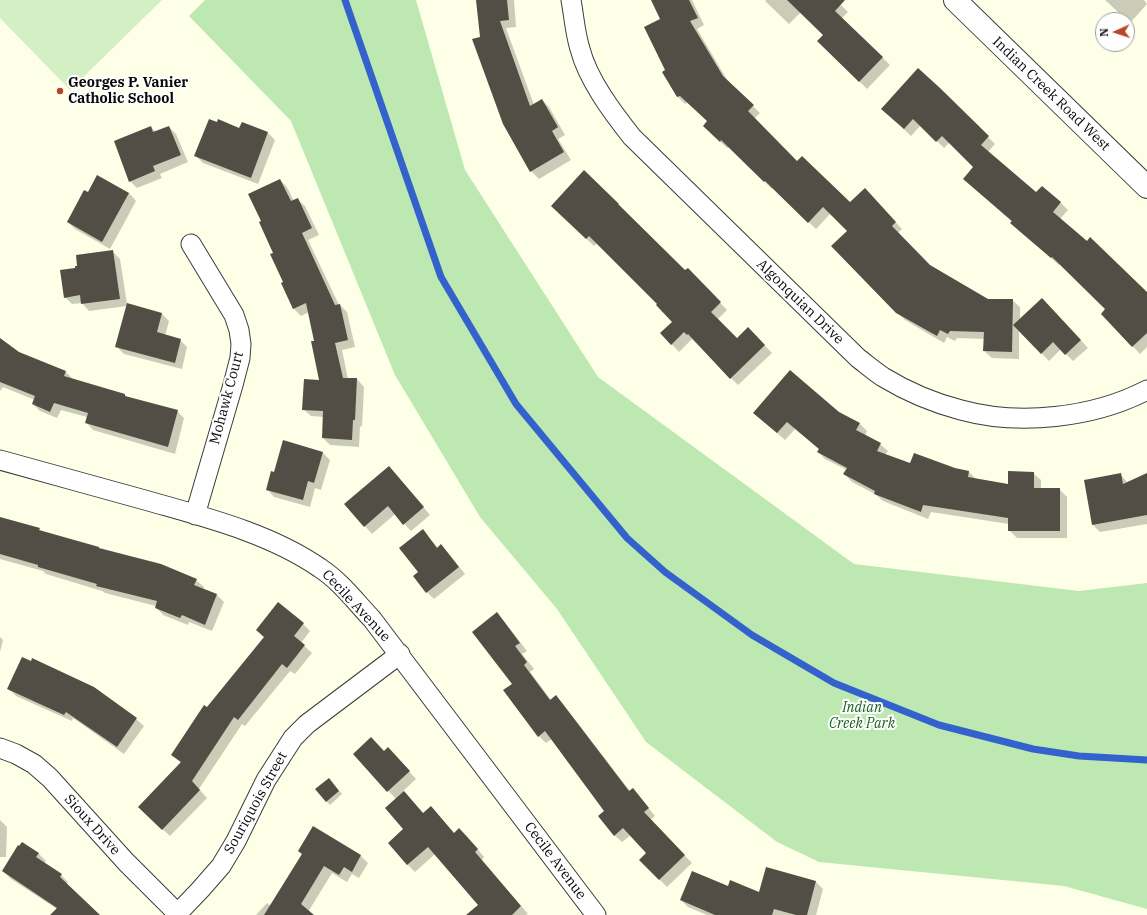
<!DOCTYPE html>
<html>
<head>
<meta charset="utf-8">
<style>
	body { margin:0 }
	#map { position:relative; width:1147px; height:915px; overflow:hidden; background:#fdffe6; font-family:"IBM Plex Serif",serif }
	canvas { display:block }
	.north { position:absolute; left:1095px; top:12px; width:40px; height:40px; box-sizing:border-box; background:#fff; border:1px solid #9d9d9d; border-radius:50%; rotate:267deg; font-size:11px; font-weight:700; line-height:16px; text-align:center; color:#090909 }
	.north::after { content:''; display:block; margin:auto; width:14px; height:18px; background:#b74723; clip-path:polygon(50% 0,100% 100%,50% 72%,0 100%) }
</style>
</head>
<body>
<div id="map">
<canvas width="1147" height="915"></canvas>
<div class="north">N</div>
</div>
<script>
const context = document.querySelector('canvas').getContext('2d');
context.lineJoin = 'round';
function paint(path, color) { context.fillStyle = color; context.fill(path, 'evenodd'); }
function stroke(path, color, width, dash) { context.strokeStyle = color; context.lineWidth = width; context.lineCap = dash ? 'butt' : 'round'; context.setLineDash(dash || []); context.stroke(path); }
function write(font, color, halo, rows, align = 'center') {
  context.font = font + ' "IBM Plex Serif",serif'; context.lineWidth = 4; context.setLineDash([]); context.textBaseline = 'middle'; context.strokeStyle = halo; context.fillStyle = color; for (const [text, x, y, turn = 0] of rows) {
    context.save(); context.translate(x, y); context.rotate((+turn || 0) * Math.PI / 180); context.textAlign = isNaN(turn) ? turn : align; if (halo) context.strokeText(text, 0, 0); context.fillText(text, 0, 0); context.restore();
  }
}
paint(new Path2D(`
	M205,0H416L465,170L598,377L854,564L1079,591L1147,583V909L1064,886L819,862L777,842L646,742L557,609L480,517L395,375L291,121L189,16Z`), '#bee8b1');
paint(new Path2D(`
	M0,0H162L70,90L0,18Z`), '#d3efc3');
paint(new Path2D(`
	M477,0H514L516,27L506,28L534,105L542,100L549,107L565,135L558,139L571,160L539,179L531,171L504,124L481,37Z
	M652,0H692L704,25L697,29L729,83L760,113L754,119L797,162L850,204L872,197L902,229L898,233L930,266L988,300H1012L1020,307V320L1049,306L1088,348L1073,361L1061,349L1049,361L1019,330V359L992,358L984,351L985,339L957,338L955,341L947,337L944,343L905,320L832,246L848,231L831,213L816,229L773,188L772,189L729,147L727,148L711,133L708,121L688,102L685,104L678,97L663,72L666,71L661,20Z
	M766,0H836L848,12L842,18L890,65L867,89L819,41L825,35L801,12L789,24L765,1Z
	M1105,0H1144L1147,4L1130,23Z
	M939,88L995,144L988,152L1036,194L1042,187L1061,203L1068,210L1060,219L1147,293V347L1140,354L1102,314L1107,309L1060,263L1059,265L1018,230L1012,222L964,179L974,167L950,142L944,148L921,125L911,136L882,109Z
	M242,123L268,133L275,140L258,184L203,163L196,156L240,129Z
	M151,127L156,132L169,127L176,134L188,162L160,174L162,178L137,188L130,181Z
	M584,172L618,204L685,272L688,269L727,310L718,319L737,339L748,328L772,353L738,385L692,339L679,352L661,333L673,322L658,304L597,243L594,246L559,213Z
	M97,176L129,193L136,201L110,249L75,229L68,222L88,193Z
	M280,180L287,187L294,201L297,199L305,206L319,235L308,240L339,305H340L347,312L355,347L342,350L348,379H357L364,387L362,427L360,426L359,447L330,445L323,438L324,417L311,416L303,409L321,381L315,341L309,312L301,316L293,308L263,221Z
	M113,252L120,259L127,304L162,314L169,321L165,336L180,340L187,347L182,369L124,354L116,346L127,306L89,311L82,303L72,304L65,297L76,269Z
	M0,339L19,353L66,372L73,379L125,395L127,397L177,411L184,418L175,454L93,430L86,422L87,417L61,410L57,418L40,411L33,404L35,400L3,387L0,391Z
	M839,413L860,424L867,431L865,436L880,444L888,451L885,455L910,465L969,472L976,479L1009,485L1033,473L1041,480V489H1059L1067,497V538H1017L1009,530V524L931,512L928,519L883,501L875,494L852,482L844,474L847,470L825,459L818,452L819,449L795,429L785,440L762,420Z
	M323,453L330,460L321,490L315,488L310,507L274,497L267,489L274,473Z
	M1120,474L1128,483L1147,474V524L1100,532L1093,525Z
	M396,475L430,515L411,531L395,514L372,534L346,505Z
	M0,518L39,529L42,532L99,548L101,550L196,580L204,587L203,590L217,595L224,602L212,631L189,622L188,625L163,615L156,607V606L105,593L102,591L46,574L43,571L0,559Z
	M423,531L438,548L441,546L448,553L465,574L434,599L427,592L419,572Z
	M497,614L504,621L527,651L522,654L534,669L530,672L551,700L556,697L563,704L630,791L633,789L655,816L650,820L692,863L667,887L640,860L648,853L631,835L622,842L614,835L606,811L552,739L546,743L539,736L513,684Z
	M303,624L310,631L301,643L312,653L295,674L290,671L245,726L242,724L199,789L207,798L170,836L146,814L181,763L173,755L208,709L265,638L257,630Z
	M0,637L3,640L0,652Z
	M9,689L119,707L136,719L144,726L124,754L73,718L72,721L16,696Z
	M384,752L395,756L416,779L403,791L423,814L454,834L459,829L467,836L484,857L482,860L528,914L526,915H481L479,905L435,854L415,872L408,865L389,843L405,829L396,799L354,754Z
	M332,782L342,794L330,805L326,801Z
	M0,820L7,827L6,857H0Z
	M313,827L361,856L368,863L359,878L352,874L347,882L332,873L308,912L311,915H256L267,903L271,906L302,854Z
	M38,853L46,861L44,864L61,875L68,882L66,885L97,915H51L57,909L11,879L4,872Z
	M816,882L823,889L816,915H707L688,907L681,900L728,887L760,894Z`), '#0003');
stroke(new Path2D(`
	M345,0L441,277L516,404L627,538L665,572L752,635L834,683L939,725L1033,749L1079,756L1147,760`), '#3362cc', 7);
paint(new Path2D(`
	M476,0H507L509,20L500,21L530,106L542,99L558,127L552,131L564,152L530,172L503,124L472,39L480,37Z
	M651,0H689L698,18L690,21L723,76L754,105L748,111L797,161L802,156L850,202L865,188L896,222L892,226L930,265L988,299H1013L1012,352L983,351L984,332L950,331L948,334L940,330L937,336L896,313L831,246L847,231L823,207L808,223L765,181L764,182L721,140L720,142L703,126L707,121L680,96L677,97L662,72L665,70L644,27L660,19Z
	M787,0H845L835,11L883,57L859,82L817,41L823,35Z
	M918,68L940,88L989,136L981,145L1036,192L1042,186L1061,202L1053,212L1087,241L1090,237L1147,292V333L1132,347L1101,314L1105,309L1052,257L1051,258L1010,223L1012,221L963,179L973,167L942,136L936,142L913,119L904,129L881,109Z
	M209,119L217,122L218,119L239,128L242,122L268,132L251,178L194,156Z
	M151,126L153,132L169,126L181,155L153,166L155,171L129,182L114,141Z
	M584,170L619,204H618L685,270L688,268L721,302L711,312L737,338L748,327L765,345L730,379L688,334L687,335L684,332L671,345L660,333L672,322L656,305L657,304L589,236L586,239L551,206Z
	M97,175L129,193L102,242L67,222L84,190L88,192Z
	M280,179L291,201L298,198L312,228L302,233L335,305L340,304L348,340L335,343L343,378H357L355,420H353L352,440L322,438L323,411L302,410L304,379L319,380L311,341H314L306,303L293,309L281,283L283,282L270,254L273,253L259,222L261,221L248,194Z
	M113,250L120,299L81,304L80,295L64,298L60,270L75,268V266H77L76,255Z
	M1042,298L1081,340L1065,355L1053,342L1041,354L1013,325Z
	M127,303L162,313L157,332L181,339L175,363L115,347Z
	M0,338L19,352L66,371L64,376L125,394V396L178,410L168,447L85,423L88,413L54,403L50,412L32,404L35,396L0,382Z
	M790,370L839,412L860,423L856,430L881,443L877,451L910,463L914,453L955,468L969,471L968,477L1008,484V471L1034,472V488H1060V531H1008V518L923,505L921,512L874,494L875,491L843,474L847,468L817,452L819,449L787,422L777,433L753,413Z
	M283,440L323,452L314,483L308,481L303,500L266,490L271,471L274,472Z
	M389,466L424,507L403,525L388,506L364,527L344,504Z
	M1121,473L1123,484L1147,473V515L1092,525L1084,480Z
	M0,517L40,528L39,530L99,547V548L161,564L197,579L194,585L217,594L205,625L182,615L180,618L155,608L157,601L96,586L97,584L38,567V565L0,554Z
	M423,529L437,548L441,544L459,567L426,593L413,576L418,572L399,548Z
	M278,602L304,623L294,636L305,645L287,668L282,664L238,720L234,717L192,781L200,790L162,830L138,807L181,762L171,755L204,705L207,707L264,637L256,630Z
	M497,612L520,643L515,646L527,662L524,665L550,700L556,695L629,791L633,788L649,808L644,812L685,855L659,880L639,860L646,853L623,828L614,836L598,816L604,811L545,731L538,737L503,690L512,684L472,632Z
	M22,657L31,661L32,658L94,687L137,718L117,747L66,712L64,715L7,689Z
	M371,737L384,751L388,747L410,771L387,792L353,754Z
	M329,778L339,791L326,802L315,789Z
	M404,791L423,813L431,806L454,833L459,828L478,849L475,852L521,906L512,915H466L478,905L428,847L407,865L388,843L403,829L385,808Z
	M313,826L361,855L352,872L344,867L339,875L324,866L301,904L314,915H264L302,854L298,851Z
	M22,842L39,853L36,857L62,874L60,877L100,915H50L57,908L2,871L18,845L19,846Z
	M766,867L816,881L807,915H796L774,909L772,915H715L680,900L692,871L728,886L730,880L759,892Z`), '#524e46');
const minor = new Path2D(`
	M571,0C574,16 575,33 580,49C588,80 613,113 632,137L858,358C866,364 874,371 883,377C906,391 934,403 961,410C1019,426 1093,418 1147,390
	M191,244L234,315L239,330L241,344L240,358L233,385L195,515
	M0,460C51,474 101,488 152,502C208,518 271,534 320,568C340,581 355,601 372,619L596,915
	M0,748L16,754L34,764L50,778L126,862L177,913
	M176,915L200,890L221,866L236,841L266,780L293,738L307,724L400,654`);
const tertiary = new Path2D(`
	M955,0L1147,187`);
stroke(minor, '#3c3c3c', 21);
stroke(tertiary, '#3c3c3c', 24);
stroke(minor, '#fff', 19);
stroke(tertiary, '#fff', 22);
for (const [x, y, r, color] of [
	[60,91,4,"#b74723"]
]) { const dot = new Path2D(); dot.arc(x, y, r, 0, 2 * Math.PI); context.fillStyle = color; context.fill(dot); stroke(dot, '#fff', 1.5); }
write('bold 14px', '#090909', '#fff', [
	["Georges P. Vanier",68,83],
	["Catholic School",68,99]
], 'left');
write('14px', '#090909', '#fff', [
	["Indian Creek Road West",1051,94,44],
	["Algonquian Drive",800,302,44],
	["Mohawk Court",227,398,-75],
	["Cecile Avenue",356,606,47],
	["Souriquois Street",256,803,-61],
	["Sioux Drive",92,825,48],
	["Cecile Avenue",555,861,53]
]);
write('italic 14px', '#1b5f21', '#fff', [
	["Indian",862,708],
	["Creek Park",862,724]
]);
</script>
</body>
</html>
